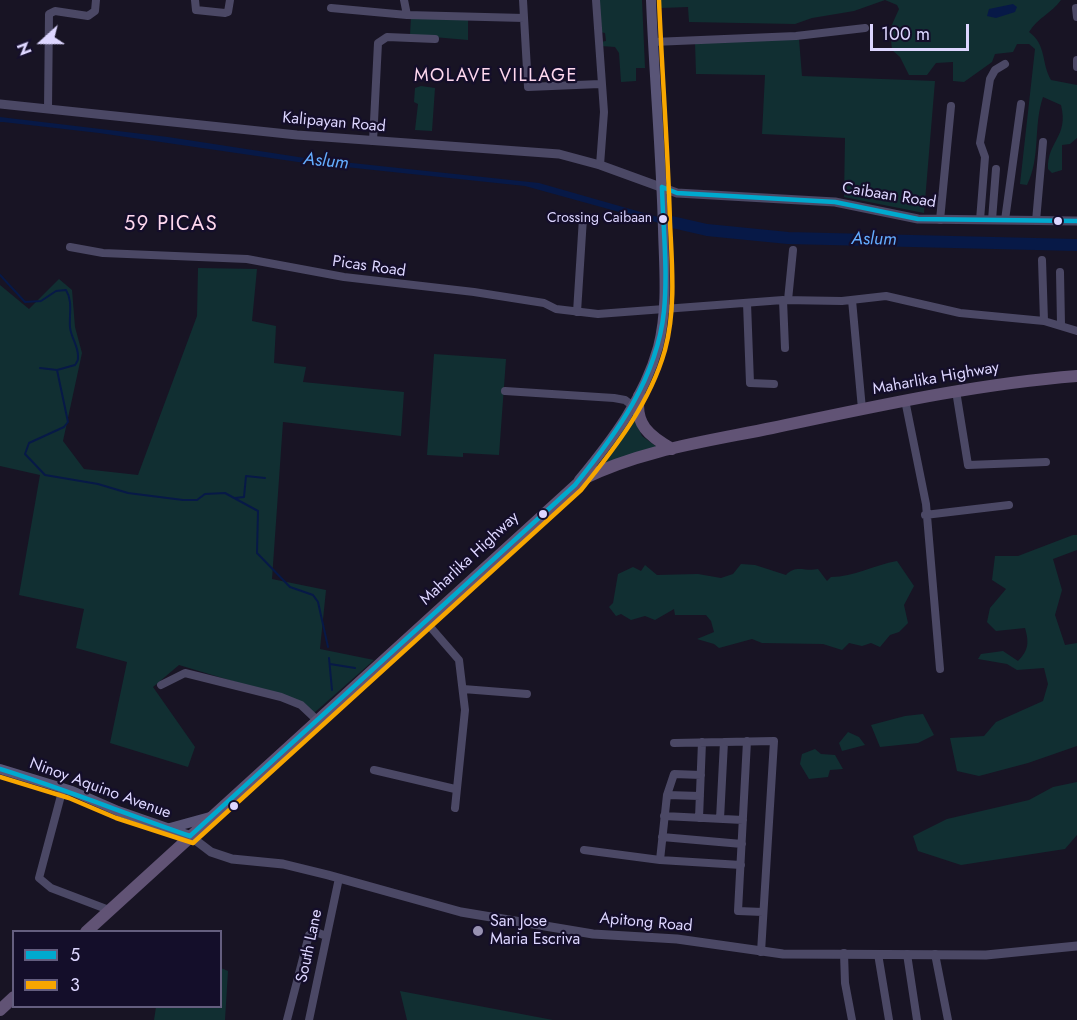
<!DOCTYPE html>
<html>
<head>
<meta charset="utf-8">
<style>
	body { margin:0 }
	#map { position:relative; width:1077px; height:1020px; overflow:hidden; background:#181424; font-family:Jost,sans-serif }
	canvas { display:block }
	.legend { position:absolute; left:12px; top:930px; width:210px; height:78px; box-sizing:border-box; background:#140e2a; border:2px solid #645e7f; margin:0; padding:8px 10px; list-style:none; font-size:18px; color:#ddd6ff }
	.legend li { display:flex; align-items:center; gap:12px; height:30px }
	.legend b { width:30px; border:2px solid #645e7f }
	.north { position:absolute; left:12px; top:12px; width:60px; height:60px; -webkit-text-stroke:4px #140e2a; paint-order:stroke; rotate:249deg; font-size:16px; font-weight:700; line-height:24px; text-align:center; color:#ddd6ff }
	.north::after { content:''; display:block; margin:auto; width:21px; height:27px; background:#ddd6ff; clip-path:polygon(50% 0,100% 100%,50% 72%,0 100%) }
	.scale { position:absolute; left:870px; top:24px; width:99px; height:27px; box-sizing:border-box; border:3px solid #ddd6ff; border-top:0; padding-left:8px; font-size:18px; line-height:21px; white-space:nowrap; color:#ddd6ff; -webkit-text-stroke:4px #140e2a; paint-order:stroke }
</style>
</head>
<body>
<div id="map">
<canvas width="1077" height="1020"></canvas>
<ul class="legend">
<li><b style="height:8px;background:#00a9ce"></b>5</li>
<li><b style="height:8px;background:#f7a600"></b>3</li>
</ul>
<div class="north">N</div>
<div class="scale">100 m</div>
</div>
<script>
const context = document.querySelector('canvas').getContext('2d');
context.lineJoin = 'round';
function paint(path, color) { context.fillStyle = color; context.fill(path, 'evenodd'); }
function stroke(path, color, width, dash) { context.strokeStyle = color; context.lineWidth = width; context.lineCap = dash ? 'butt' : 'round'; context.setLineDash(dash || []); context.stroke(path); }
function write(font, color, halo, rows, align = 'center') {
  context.font = font + ' Jost,sans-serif'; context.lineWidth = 4.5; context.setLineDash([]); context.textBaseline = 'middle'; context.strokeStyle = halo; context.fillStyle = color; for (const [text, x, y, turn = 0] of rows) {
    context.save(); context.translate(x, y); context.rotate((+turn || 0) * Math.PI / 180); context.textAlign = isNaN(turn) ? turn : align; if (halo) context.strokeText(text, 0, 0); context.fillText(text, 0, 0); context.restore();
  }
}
paint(new Path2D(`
	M599,0H642L645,68H636V81L621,82L619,53L615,47L601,46V42L606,41L605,33L600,32Z
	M660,0H1061C1051,14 1038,17 1029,32C1047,45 1041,63 1051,80L1077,85V138L1070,144L1062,145V170L1052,173L1048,169C1047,141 1069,137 1061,105L1043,97C1033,126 1041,157 1027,185L1020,184L1035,49L1029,44H1017L1013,52L995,54L992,62L964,82L953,81V62L936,63L927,75H909L900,57L892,50L890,29L899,9L897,5L885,0L854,11L812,18L795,24L689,22L688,7L661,8Z
	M411,17L468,18V40L410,35Z
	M799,39L802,76L935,81L924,213L844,197L845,138L762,134L765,75L696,74L695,42Z
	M421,86L435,88L432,131L415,130L418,104L414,102L415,88Z
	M198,268L257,269L252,321L276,326L274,363L306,367L303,382L404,392L401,436L283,422L272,579L326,590L320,649L374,660L314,713L299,701L179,665L153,687L195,747L188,767L110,743L127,662L76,648L84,609L19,595L40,475L0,466V285L29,309L59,279L72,290L75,327L82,353L63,441L84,469L138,475L197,316Z
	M434,354L506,359L499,455L463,453V457L427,455Z
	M633,416L642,436L657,447L597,468Z
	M1073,535H1077V550L1053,559L1062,590L1055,615L1065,645L1077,643V746L1028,763L979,776L957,771L950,738L984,736L996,722L1043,701L1048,684L1044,668L1017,670L1007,664L978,659L981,654L1003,651L1018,661C1029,650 1029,642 1025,628L996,631L987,622L990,608L1006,589L992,580L995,556H1018Z
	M897,561L914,586L904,605L908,623L899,632L890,635L880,647L871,643L862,646L849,643L842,650L823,644L762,643L752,639L719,648L714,644L697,639L714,632L711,621L706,615H675L674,609L655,620L645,616L631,620L621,614L616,616L609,607L613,603L618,574L633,567L641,571L645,565L657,575L698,574L721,578L733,574L741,564L755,565L786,575C796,564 805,572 818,569L827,581L831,577C854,577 874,565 897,561Z
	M923,714L934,735L918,743L880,747L871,725L905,716Z
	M848,732L859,737L865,745L842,751L839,743Z
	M815,749L821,754L835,755L843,769L830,770L828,777L809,779L800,764L802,754Z
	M1077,782V835L1065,849L961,865L918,851L913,836L947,819L1029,800L1053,787Z
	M221,968L228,971L225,1020H154L156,1007L220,1006Z
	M400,991L553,1020H407Z`), '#112f32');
paint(new Path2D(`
	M1013,4L1017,7L1015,12L996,18L987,16L989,9Z
	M0,117L168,137L305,158L539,183L658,217L659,223L525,186L298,162L99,133L3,122H0Z`), '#071947');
stroke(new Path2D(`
	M0,275L25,302L41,301L56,291L66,290C73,301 69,315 70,327C71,338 78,345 78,356C78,361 78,360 75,365L57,370L68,422L64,427L29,443L25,454L45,475L98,484L128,493L183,500H197L205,494L225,493L258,511L257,553L290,587L313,595L318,602L328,647
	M40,368L57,370
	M235,498L244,497L246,476L265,478
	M329,658L332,690
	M330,664L355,668`), '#071947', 2);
stroke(new Path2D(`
	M672,222L707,230L788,238L1077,245`), '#071947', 12);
stroke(new Path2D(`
	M195,0L196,10L225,13L228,12L230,0
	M404,0L407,15
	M523,0L528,87L600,84
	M596,0L604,112L600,165
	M331,8L407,15L524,18
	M1076,8L1077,17
	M653,42L796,36L865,28
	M1077,60V67
	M48,109L49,14L55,11L88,16L95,11L96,0
	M373,141L378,43L387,37L435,39
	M940,220L951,106
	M980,220L985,157L980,143L990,79L995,70L1005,64
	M992,220L996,169
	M1005,220L1021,104
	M1036,221L1043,142
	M70,247L103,253L247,259L344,277L474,292L544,303L556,309L598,314L783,300L842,301L886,296L960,313L1044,321L1077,331
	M1042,260L1044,321
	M1060,272L1061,324
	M783,300L785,348
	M788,300L793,250
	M852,300L862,409
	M747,303L750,383L774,384
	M577,312L583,218
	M505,391L614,398L625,400L633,406
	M956,391L968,465L1046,462
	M905,400L926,504L940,669
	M925,515L1009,505
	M426,622L459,660L465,710L455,808
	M161,685L185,673L281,697L301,705L318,721
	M463,689L527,694
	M747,741L738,911L763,912
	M674,743L774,741L761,952
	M374,770L455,789
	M63,788L39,878L51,888L109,910
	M667,795L700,796
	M664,816L743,820
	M699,818L702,742
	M720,819L724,742
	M662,837L742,844
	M584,850L660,860L741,865
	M660,860L667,795L674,774L701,775
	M844,953L845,983L852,1020
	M878,954L889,1020
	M907,954L917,1020
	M935,954L948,1020
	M287,1020L309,935L316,932L326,936
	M309,1020L339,878`), '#4b4865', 8);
stroke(new Path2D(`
	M0,104L297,135L559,154L600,165L677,193L835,202L918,219L1077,221
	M190,836L211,852L232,859L283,864L328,875L461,912L593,934L677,939L783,954L986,955L1077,946`), '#4b4865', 9);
stroke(new Path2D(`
	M579,480C612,440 644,398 658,347C668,308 664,268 663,229C661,152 654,76 651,0
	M0,769L72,791L118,811L190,836
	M170,828L210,817`), '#595577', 10);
stroke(new Path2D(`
	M639,396C634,424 649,436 672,449
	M86,932L583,479C641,450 709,441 772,428C873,407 974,384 1077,376
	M0,1010L14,997`), '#615375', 12);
stroke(new Path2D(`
	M662,187L677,193L835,202L918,219L1077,221
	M0,769C64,789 126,814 190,836
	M190,836L575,485C616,434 657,379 664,311C668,270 663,228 662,187`), '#00a9ce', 4.5);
stroke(new Path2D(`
	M0,777L69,798L116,818L193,843L581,490C615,448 650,403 665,350C676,309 672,265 670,223C668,149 662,74 659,0`), '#f7a600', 4.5);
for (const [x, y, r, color] of [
	[663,219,5,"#ddd6ff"],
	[1058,221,5,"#ddd6ff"],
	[543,514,5,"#ddd6ff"],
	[234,806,5,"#ddd6ff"],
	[478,931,6,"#9892b2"]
]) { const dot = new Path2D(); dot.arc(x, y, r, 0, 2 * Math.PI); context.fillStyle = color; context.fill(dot); stroke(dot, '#140e2a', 2); }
write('14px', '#ddd6ff', '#140e2a', [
	["Crossing Caibaan",652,219]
], 'right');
write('16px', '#ddd6ff', '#140e2a', [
	["Kalipayan Road",334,123,5],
	["Caibaan Road",889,196,9],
	["Picas Road",369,267,8],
	["Maharlika Highway",936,379,-10],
	["Maharlika Highway",470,559,-43],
	["Ninoy Aquino Avenue",100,789,20],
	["Apitong Road",646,923,5],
	["South Lane",310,946,-78]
]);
write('16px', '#ddd6ff', '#140e2a', [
	["San Jose",490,922],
	["Maria Escriva",490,940]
], 'left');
context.letterSpacing = '1.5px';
write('18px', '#ffd8ee', '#140e2a', [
	["MOLAVE VILLAGE",496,77]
]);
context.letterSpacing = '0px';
write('italic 18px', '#64adff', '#140e2a', [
	["Aslum",326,162,6],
	["Aslum",874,240,1]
]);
context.letterSpacing = '1.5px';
write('20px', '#ffd8ee', '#140e2a', [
	["59 PICAS",171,225]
]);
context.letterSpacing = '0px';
</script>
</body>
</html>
